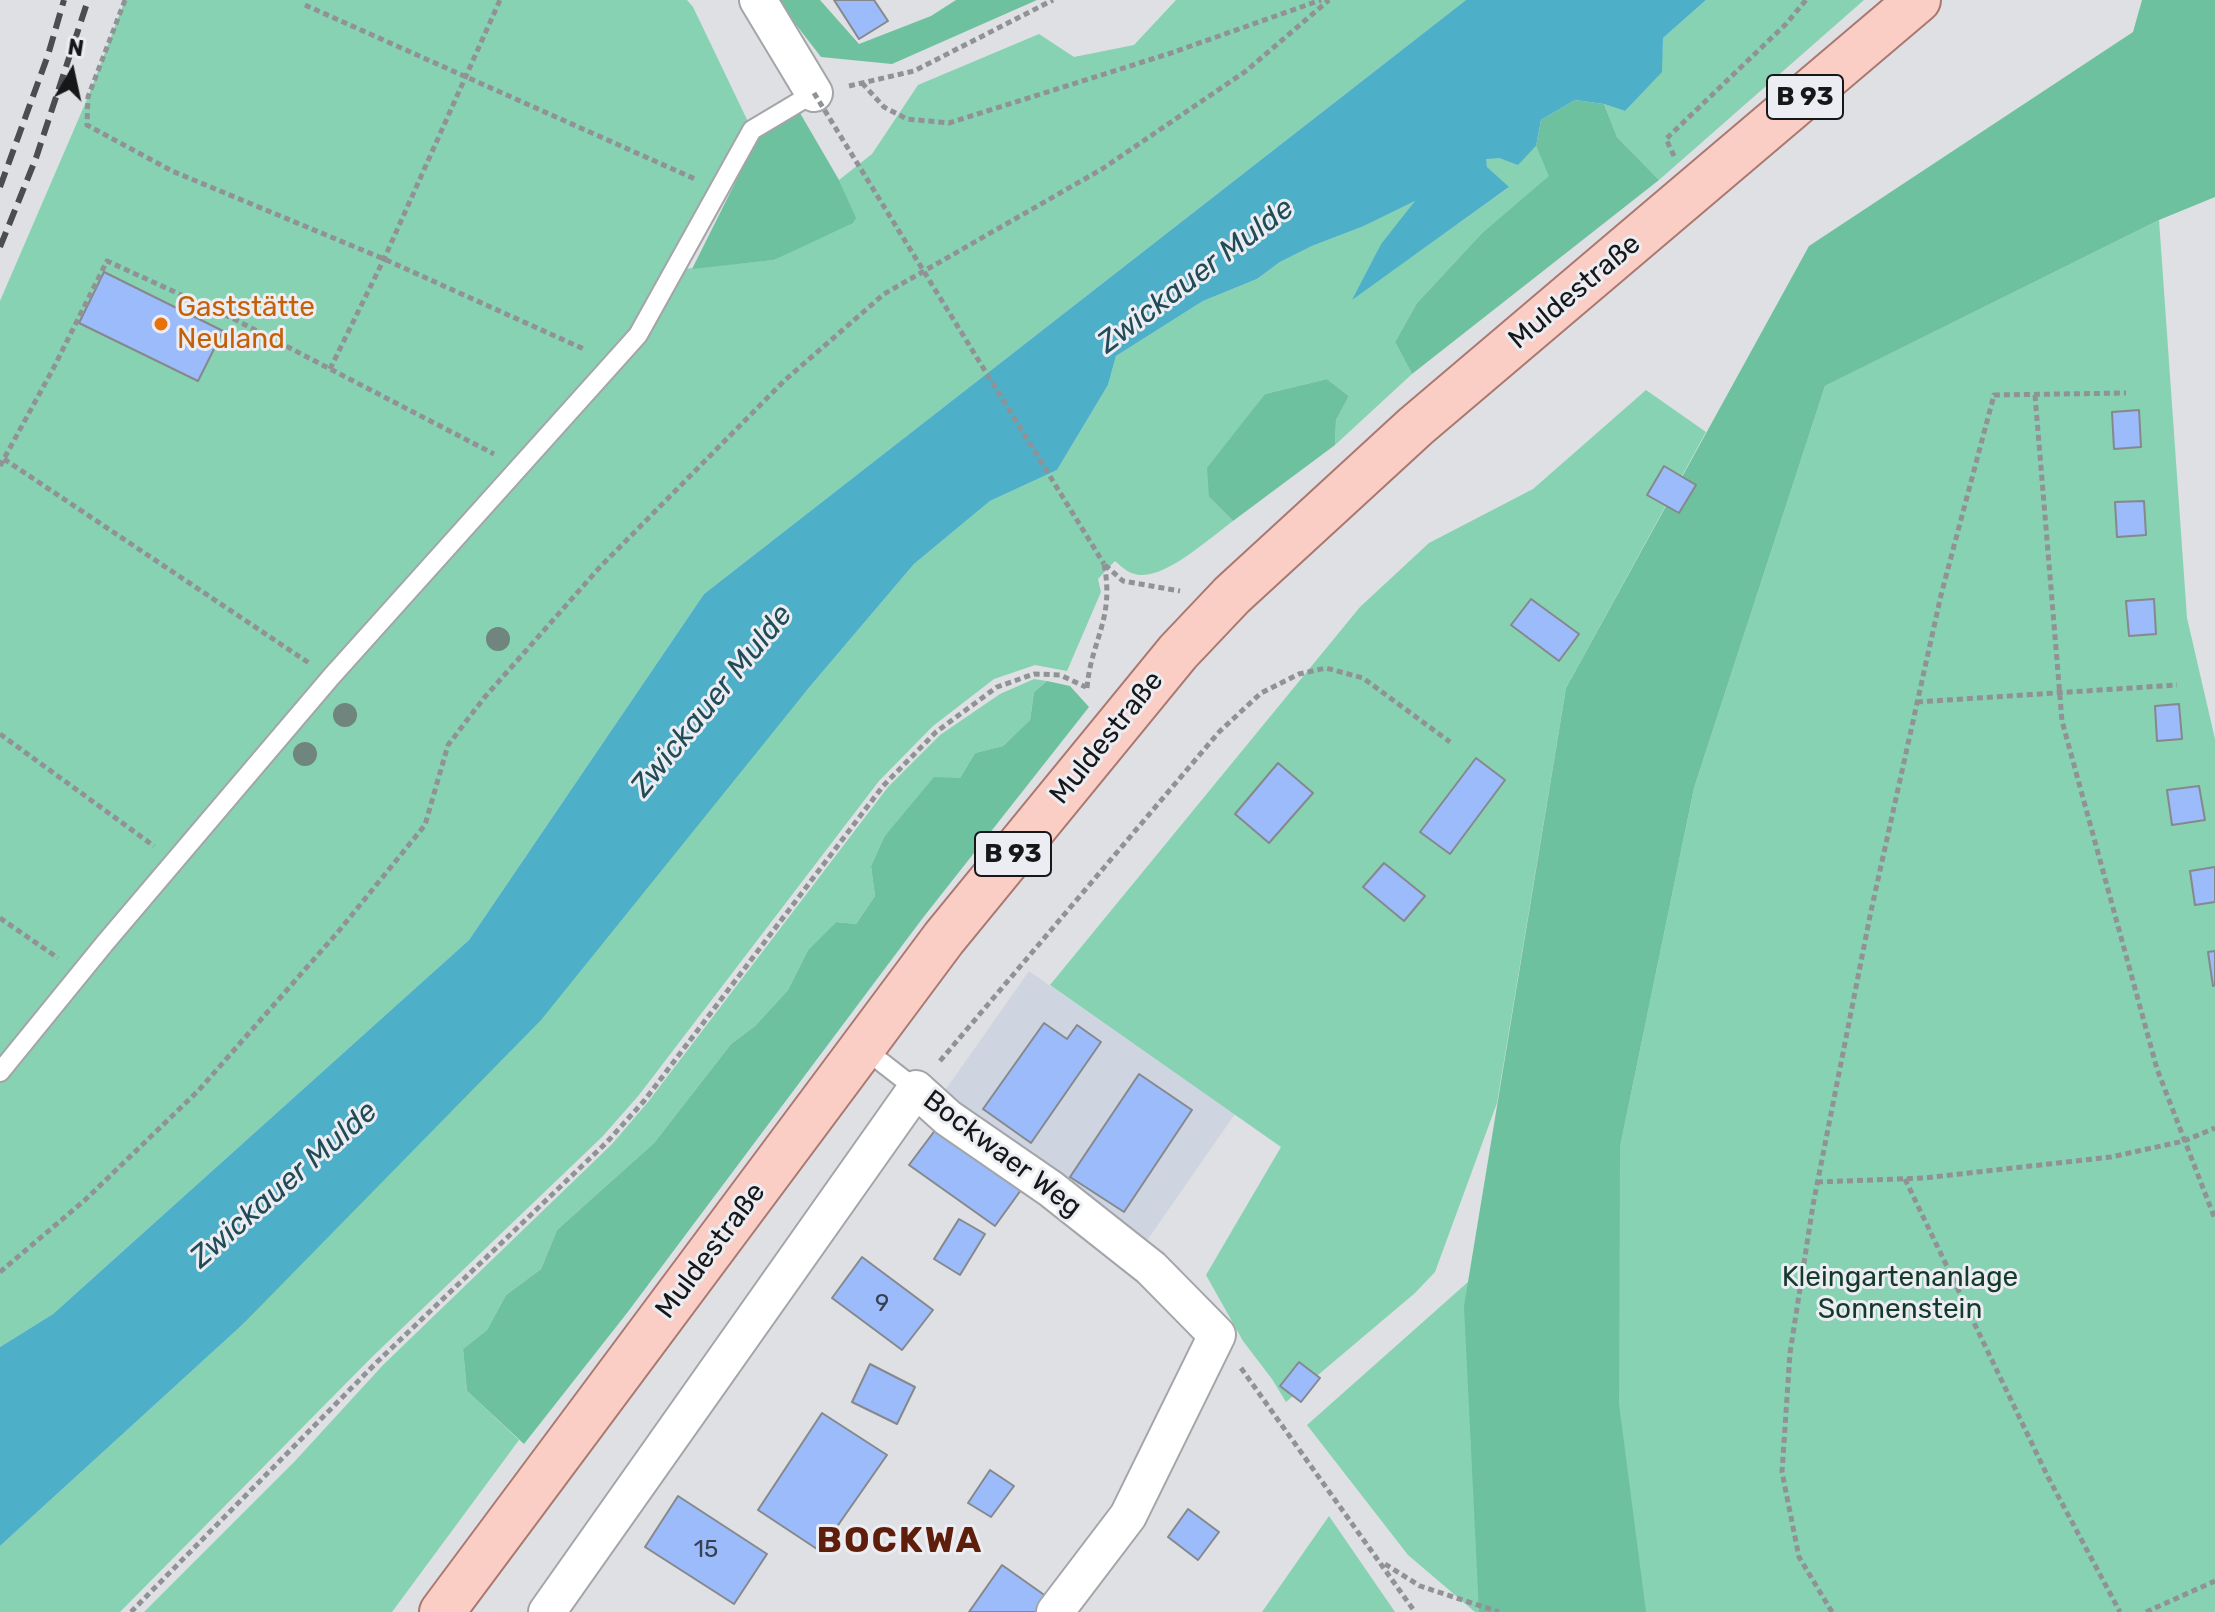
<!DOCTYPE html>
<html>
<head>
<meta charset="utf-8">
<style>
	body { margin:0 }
	#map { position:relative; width:2215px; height:1612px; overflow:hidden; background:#dee0e4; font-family:Rubik,sans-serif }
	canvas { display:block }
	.north { position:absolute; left:32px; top:32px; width:80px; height:80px; -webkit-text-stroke:6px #ebedf2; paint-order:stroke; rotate:9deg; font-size:22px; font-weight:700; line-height:32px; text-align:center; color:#161719 }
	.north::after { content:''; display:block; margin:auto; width:28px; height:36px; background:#161719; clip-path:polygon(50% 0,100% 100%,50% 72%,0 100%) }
</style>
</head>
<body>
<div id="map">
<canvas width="2215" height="1612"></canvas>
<div class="north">N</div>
</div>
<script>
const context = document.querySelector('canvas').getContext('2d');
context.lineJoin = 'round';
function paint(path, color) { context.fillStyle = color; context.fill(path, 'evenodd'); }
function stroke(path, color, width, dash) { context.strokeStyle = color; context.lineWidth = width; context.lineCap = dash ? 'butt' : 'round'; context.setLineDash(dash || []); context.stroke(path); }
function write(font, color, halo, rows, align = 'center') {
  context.font = font + ' Rubik,sans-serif'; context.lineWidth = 6; context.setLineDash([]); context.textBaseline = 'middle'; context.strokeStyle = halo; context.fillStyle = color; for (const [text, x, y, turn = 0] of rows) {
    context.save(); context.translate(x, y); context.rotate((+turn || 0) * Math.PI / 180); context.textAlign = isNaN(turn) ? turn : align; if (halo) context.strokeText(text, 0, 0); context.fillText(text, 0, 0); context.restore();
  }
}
paint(new Path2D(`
	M1029,971L1235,1114L1146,1242L939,1099Z`), '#cfd5e0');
paint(new Path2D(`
	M125,0H687L693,7L752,130L674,270L774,260L855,218L839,180L872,154L918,85L1039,34L1074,57L1134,45L1176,0H1466L704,594L469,940L53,1314L0,1347V301L88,97Z
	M1706,0H1864L1659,180L1617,137L1604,104L1625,111L1661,72L1663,38Z
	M1536,146L1550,176L1482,233L1417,303L1395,342L1412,374L1335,445L1336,420L1349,396L1327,379L1265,394L1239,429L1209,497L1233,521C1211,537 1170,575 1142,575C1130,575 1123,568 1115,561L1098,579L1101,592L1067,671L1035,665L994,679L933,726L879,781L639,1095L602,1137L372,1357L120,1612H0V1546L241,1326L807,690L914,564L990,501L1057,470L1108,385L1116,356L1203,301L1257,279L1280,262L1312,246L1364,226L1417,200L1381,244L1354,298L1508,188L1487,167L1485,158H1499L1518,164Z
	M2159,220L2187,618L2215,739V1612H1475L1408,1555L1307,1425L1620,1147L1694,788L1825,386Z
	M1646,390L1706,432L1566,688L1497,1103L1435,1272L1415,1293L1286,1402L1272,1379L1243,1341L1206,1275L1281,1147L1050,985L1360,607L1429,543L1533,489Z
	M1034,679L1047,681L1034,692L1030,720L1003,746L975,753L960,778L910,809L884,837L871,866L875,896L856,924L836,922L808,950L788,990L755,1026L731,1044L654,1143L557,1230L541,1269L506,1295L487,1330L463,1349L467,1391L519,1440L392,1612H144L295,1461L383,1365L612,1144L648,1102L888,787L940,735L1000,694Z
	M1329,1516L1395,1612H1262Z`), '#87d2b2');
paint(new Path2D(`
	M777,0H820L859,44L931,16L956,0H1037L892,64L821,57Z
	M2142,0H2215V197L2159,220L1825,386L1694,788L1620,1147L1619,1404L1646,1612H1479L1464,1306L1566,688L1809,246L2133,32Z
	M1575,100L1604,104L1617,137L1659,180L1412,374L1395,342L1417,303L1482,233L1549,176L1536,146L1541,120Z
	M780,101L800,113L839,180L856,218L853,223L774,260L692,269L755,143Z
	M1327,379L1349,396L1336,420L1335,445L1233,521L1209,497L1207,468L1265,394Z
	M1047,681L1070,686L1089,707L922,919L627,1313L524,1444L467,1391L463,1349L487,1330L506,1295L541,1269L557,1230L654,1143L731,1044L755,1026L788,990L808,950L836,922L856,924L875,896L871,866L884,837L934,777L960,778L975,753L1003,746L1030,720L1034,692Z`), '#6ec19e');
paint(new Path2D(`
	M1466,0H1706L1663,38L1662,72L1625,111L1604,104L1575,100L1541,120L1536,146L1518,165L1499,158L1486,159L1487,167L1509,187L1352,300L1381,244L1415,201L1364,226L1312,246L1280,262L1257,279L1203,301L1116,356L1108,385L1057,470L990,501L914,564L807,690L541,1020L241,1326L0,1546V1347L53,1314L469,940L704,594Z`), '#4dafc8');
const building = new Path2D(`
	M834,0H874L888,21L859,39Z
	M104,272L223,331L198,381L79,323Z
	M2139,410L2141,447L2114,449L2112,412Z
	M1664,466L1696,485L1679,513L1647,495Z
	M2144,501L2146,535L2117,537L2115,502Z
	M1531,599L1579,634L1559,661L1511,625Z
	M2154,599L2156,634L2129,636L2126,601Z
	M2179,704L2182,739L2157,741L2155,706Z
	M1476,758L1505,780L1450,854L1420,832Z
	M1278,763L1313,793L1269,843L1235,814Z
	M2199,786L2205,820L2172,825L2167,790Z
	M1384,863L1425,896L1404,921L1363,887Z
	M2215,867V902L2195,905L2190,871Z
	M2215,951V985L2213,986L2208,952Z
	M1044,1023L1067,1039L1077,1025L1101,1042L1031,1143L983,1109Z
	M1139,1074L1192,1110L1124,1212L1070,1177Z
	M936,1129L1021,1190L995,1226L909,1165Z
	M959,1219L985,1234L960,1275L934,1259Z
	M862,1257L933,1310L902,1350L832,1298Z
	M1299,1362L1320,1378L1301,1402L1280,1386Z
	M870,1364L915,1387L897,1424L852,1402Z
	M822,1413L887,1455L820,1551L758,1510Z
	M990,1470L1014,1486L991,1517L968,1503Z
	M678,1496L767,1554L734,1604L645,1547Z
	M1188,1509L1219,1532L1198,1560L1168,1537Z
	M1002,1565L1050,1599L1041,1612H969Z`);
paint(building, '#9bbbfa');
stroke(building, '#86888c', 2);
const lane = new Path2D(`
	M862,1047L916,1089
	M0,1072L105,943L331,677L638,335L752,130L814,93`);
const street = new Path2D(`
	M758,0L814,93
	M547,1612L916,1089L948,1118L1051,1189L1151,1268L1217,1335L1128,1516L1055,1612`);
const primary = new Path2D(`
	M442,1612L944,938L1178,652L1232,595L1416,426L1918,0`);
stroke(lane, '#a3a5a9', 22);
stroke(street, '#a3a5a9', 40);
stroke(primary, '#aa7870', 48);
stroke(new Path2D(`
	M125,0L88,97L87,125L172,171L384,259L586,350
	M305,5L695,179
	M862,83L884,107L907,119L949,123L1171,53L1321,0
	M849,86L914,71L1053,0
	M1674,156L1666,139L1786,24L1806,0
	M330,369L384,259L500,0
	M2035,395L2062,721L2157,1069L2215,1219
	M4,459L309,663
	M0,466L53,369L107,261L232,318L494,454
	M1105,565L1123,581L1180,591
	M1087,688C1091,640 1115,619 1104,564
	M1917,702L2177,685
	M0,734L154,846
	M0,918L58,958
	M940,1061L1219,732L1261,693L1299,674L1326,668L1363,678L1450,742
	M1905,1179L2048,1477L2120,1612
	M1817,1182L1924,1178L2111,1157L2184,1141L2215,1128
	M0,1272L85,1200L198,1091L338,932L425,825L448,745L484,698L600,567L785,380L884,294L1102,169L1246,71L1329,0
	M1241,1368L1415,1612
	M1385,1564L1420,1586L1499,1612
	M131,1612L377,1362L607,1142L644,1101L883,786L936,732L997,687L1034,674L1060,675L1086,687
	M1832,1612L1799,1557L1782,1472L1790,1353L1813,1205L1871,911L1941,595L1994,395L2126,393
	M2146,1612L2215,1581`), '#909295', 5, [6, 4]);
stroke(lane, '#fff', 18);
stroke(street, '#fff', 36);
stroke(primary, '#fbcec5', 44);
stroke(new Path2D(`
	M0,187L48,55L64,0
	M0,247L36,158L88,0`), '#4b4d4f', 6, [16, 8]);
stroke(new Path2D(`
	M814,93L1104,564`), '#909295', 5, [6, 4]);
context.fillStyle = '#6f857e';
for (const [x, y] of [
	[498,639],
	[345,715],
	[305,754]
]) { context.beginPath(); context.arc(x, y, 12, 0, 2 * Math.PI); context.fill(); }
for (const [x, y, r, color] of [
	[161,324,8,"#e8710a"]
]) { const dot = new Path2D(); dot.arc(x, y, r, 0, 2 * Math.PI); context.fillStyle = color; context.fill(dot); stroke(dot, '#ebedf2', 3); }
write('24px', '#374051', null, [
	["9",882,1304],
	["15",706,1550]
]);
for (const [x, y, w] of [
	[1805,97,76],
	[1013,854,76]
]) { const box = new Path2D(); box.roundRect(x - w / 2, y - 22, w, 44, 6); context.fillStyle = '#ebedf2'; context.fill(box); stroke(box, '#161719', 2); }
write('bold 26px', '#161719', null, [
	["B 93",1805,97],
	["B 93",1013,854]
]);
write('28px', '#161719', '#ebedf2', [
	["Muldestraße",1575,292,-40],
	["Muldestraße",1107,738,-51],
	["Bockwaer Weg",1002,1154,37],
	["Muldestraße",711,1251,-53]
]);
write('28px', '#c56008', '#ebedf2', [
	["Gaststätte",177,308],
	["Neuland",177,340]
], 'left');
write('28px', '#143a2b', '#ebedf2', [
	["Kleingartenanlage",1900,1278],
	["Sonnenstein",1900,1310]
]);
write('italic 30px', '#214c57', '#ebedf2', [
	["Zwickauer Mulde",1196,276,-37],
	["Zwickauer Mulde",712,701,-51],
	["Zwickauer Mulde",284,1185,-41]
]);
context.letterSpacing = '2px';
write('bold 36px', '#5f1d0b', '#ebedf2', [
	["BOCKWA",900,1542]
]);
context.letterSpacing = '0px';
</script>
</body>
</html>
